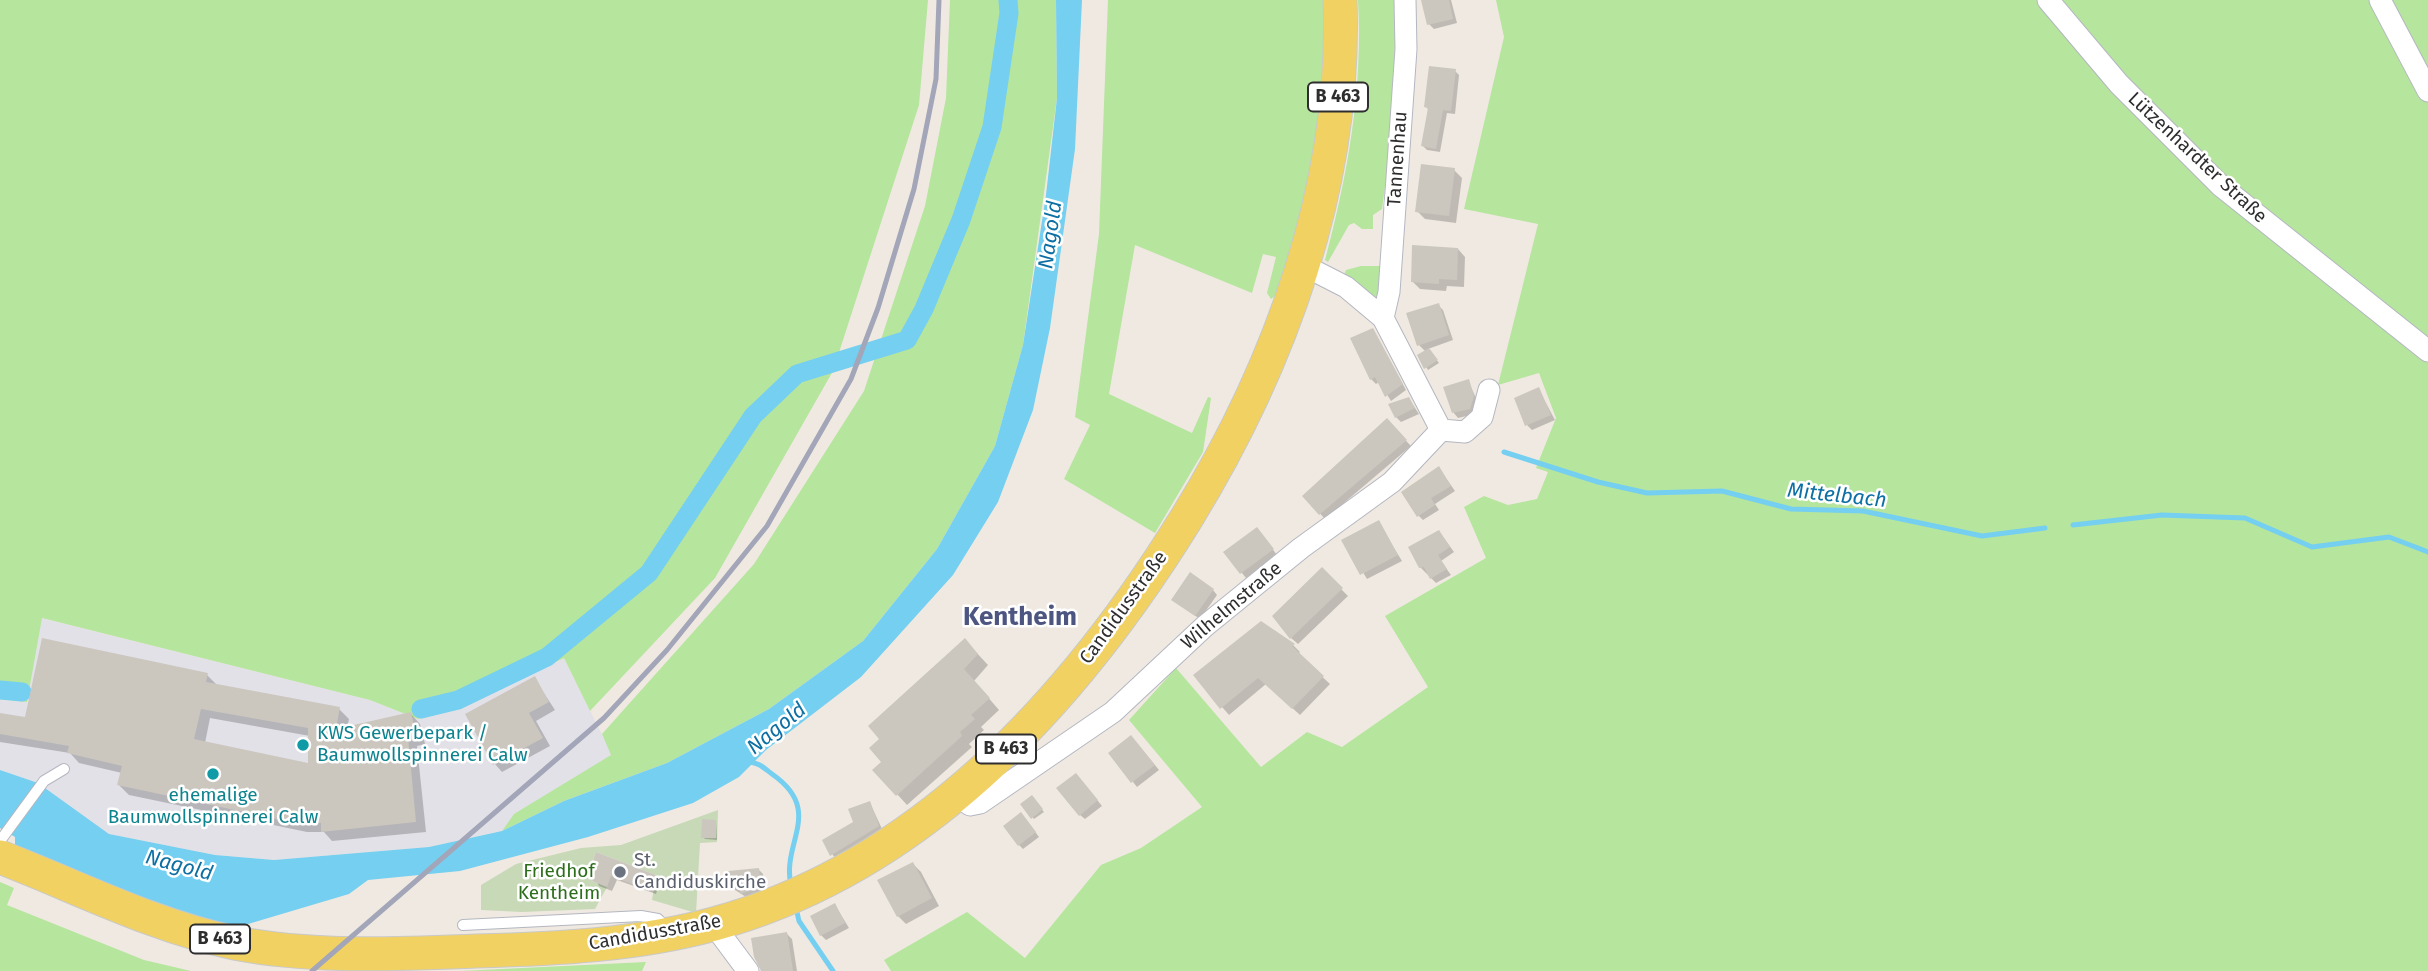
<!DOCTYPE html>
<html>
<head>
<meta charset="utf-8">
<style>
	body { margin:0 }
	canvas { display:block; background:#efe9e1 }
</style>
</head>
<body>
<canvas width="2428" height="971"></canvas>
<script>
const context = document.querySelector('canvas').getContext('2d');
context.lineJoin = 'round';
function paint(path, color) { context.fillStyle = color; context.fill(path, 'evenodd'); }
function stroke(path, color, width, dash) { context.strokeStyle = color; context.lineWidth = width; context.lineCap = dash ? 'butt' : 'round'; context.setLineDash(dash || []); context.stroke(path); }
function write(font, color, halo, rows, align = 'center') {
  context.font = font + ' "Fira Sans",sans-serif'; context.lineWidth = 5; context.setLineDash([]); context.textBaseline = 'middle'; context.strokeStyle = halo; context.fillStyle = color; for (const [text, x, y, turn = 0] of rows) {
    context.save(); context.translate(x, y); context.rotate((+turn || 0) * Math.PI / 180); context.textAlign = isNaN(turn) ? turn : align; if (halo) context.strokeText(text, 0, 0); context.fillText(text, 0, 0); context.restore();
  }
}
paint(new Path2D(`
	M41,618L370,700L418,719L465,706L564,658L612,755L515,814L502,831L429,847L274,860L215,855L109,834L38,783L0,770V699L27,702Z`), '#e3e1e8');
paint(new Path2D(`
	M0,0H928L919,105L833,371L715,578L590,711L564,658L465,706L418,719L370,700L42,618L27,702L0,699Z
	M950,0H1056L1057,98L1023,345L995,446L937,549L863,641L769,709L667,763L564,801L502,831L514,814L611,755L602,734L754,564L864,391L925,206L946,98Z
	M1108,0H1329L1326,104L1284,290L1271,299L1267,293L1276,257L1263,254L1252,293L1135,245L1109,394L1192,433L1208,397L1211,398L1203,452L1155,533L1064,479L1090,425L1075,417L1099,234Z
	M1358,0H1397L1390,150L1382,209L1373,215V229H1362L1354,223L1349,225L1328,262L1325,260C1348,174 1363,89 1358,0Z
	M1496,0H2428V971H891L884,960L967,912L1025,958L1101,865L1141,848L1202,807L1129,720L1176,668L1261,767L1307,732L1342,747L1428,687L1385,616L1486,558L1464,507L1484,496L1508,505L1537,499L1548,472L1536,468L1556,418L1539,373L1498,385L1538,224L1464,209L1504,37Z
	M1361,266H1380L1383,272L1380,296L1372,298L1344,275L1346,270Z
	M0,882L14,888L7,905L144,960L191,971H0Z
	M646,962L642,971H460Z`), '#b6e59e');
paint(new Path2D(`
	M718,810L717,842L700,843L696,913L652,900L656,875L596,852L589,870L595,873L592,881L607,887L595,909L522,912L481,910V885L516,864L581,848L621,845Z`), '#c8d9b8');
paint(new Path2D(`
	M1056,0H1082L1075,149L1050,328L1033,410L998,502L953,575L861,677L766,750L739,777L693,803L588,837L460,871L368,880L349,894L238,927L196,917L125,894L15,846V837L0,828V770L38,783L109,834L215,855L274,860L429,847L502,831L564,801L667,763L769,709L863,641L937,549L995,446L1023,345L1046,195L1057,98Z`), '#75cff0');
paint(new Path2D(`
	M1423,0H1451L1457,23L1434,29L1429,24Z
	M1455,71L1459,75L1455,114L1447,113L1440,152L1427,150L1423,146L1429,110L1426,107Z
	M1454,170L1462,178L1456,223L1425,219L1417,211Z
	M1458,249L1465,257L1464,287L1447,286L1446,291L1420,289L1412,281Z
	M1438,305L1443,310L1453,340L1428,349L1439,363L1428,370L1419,356L1426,352L1419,345Z
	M1373,330L1406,390L1391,401L1379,382L1376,384L1371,379Z
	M1468,381L1478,402L1475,414L1458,418L1453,412Z
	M1539,390L1555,420L1532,430L1527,425Z
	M1409,399L1419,414L1401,422L1396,417Z
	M1387,421L1411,446L1325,519L1304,496Z
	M1439,468L1455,491L1435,504L1439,510L1423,520L1418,515Z
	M1378,522L1402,561L1367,579L1344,541Z
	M1261,534L1277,555L1246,578L1226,553Z
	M1444,538L1454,552L1441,561L1451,575L1436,583L1420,567Z
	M1322,570L1348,596L1298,644L1291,638Z
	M1213,590L1217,595L1200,619L1178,604Z
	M1293,645L1300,652L1298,654L1330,684L1300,715L1266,684L1229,715L1195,676Z
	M975,651L988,665L974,681L999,710L981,727L984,730L969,744L972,747L907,805L875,770Z
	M207,675L217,685L339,709L349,719L347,729L410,713L420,724L425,744L417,746L426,832L332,841L324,832H307L129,795L119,785L122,773L79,763L70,753L0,742V715L26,719ZM210,718L310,736V765L205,743Z
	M534,678L555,710L536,721L550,746L502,772L495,764Z
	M1136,742L1159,770L1137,787L1133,782Z
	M1081,780L1102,806L1085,819L1080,815Z
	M1032,797L1044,812L1034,819L1023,805Z
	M870,803L883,831L836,859L832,854Z
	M1025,818L1039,837L1023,849L1019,845Z
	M716,821L717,840L705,839L703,837Z
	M913,864L921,872L939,906L906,924L898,916Z
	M591,870L655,876L660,881L656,894L617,880L612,891L599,886Z
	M759,870L763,874L765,891L746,897L732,888Z
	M835,905L849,928L826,940L821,935Z
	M787,934L792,939L797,971H765Z`), '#0003');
stroke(new Path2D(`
	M1504,452L1598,482L1647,493L1722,491L1791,509L1863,511L1982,536L2045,528
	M2073,525L2162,515L2245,518L2312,547L2389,537L2428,552
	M748,762C758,762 764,768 772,774C825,811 781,842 791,885
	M796,908L799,921L833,971`), '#75cff0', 5);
stroke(new Path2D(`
	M0,690L22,692
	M421,709L458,700L547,657L649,573L753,416L797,374L907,340L924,309L961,220L992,127L1009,13L1008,0`), '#75cff0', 19);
paint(new Path2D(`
	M1421,0H1449L1453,19L1427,25Z
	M1429,66L1456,69L1451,111L1443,110L1436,149L1421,146L1428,108L1424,107Z
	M1421,164L1455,168L1449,216L1415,212Z
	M1412,245L1458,248L1457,280L1439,279V284L1411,282Z
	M1439,303L1449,335L1417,346L1406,313Z
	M1373,328L1403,384L1385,397L1375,377L1370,380L1350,338Z
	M1429,348L1438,360L1424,369L1417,355Z
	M1469,379L1474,396L1470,409L1452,413L1443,387Z
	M1539,387L1551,415L1525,426L1514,398Z
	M1409,397L1415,408L1395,418L1388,404Z
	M1387,418L1407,440L1319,515L1302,496Z
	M1439,466L1451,486L1431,498L1435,505L1417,517L1401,492Z
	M1379,520L1398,555L1360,575L1341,540Z
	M1257,527L1274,549L1240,574L1223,552Z
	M1439,530L1450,547L1438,555L1447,569L1430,579L1424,567L1419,568L1408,547Z
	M1322,567L1343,588L1290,639L1272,616Z
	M1190,572L1214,589L1195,616L1171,600Z
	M1261,621L1295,644L1292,646L1324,676L1292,709L1258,678L1220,709L1193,675Z
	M42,638L208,673L206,682L340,707L336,729L411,712L416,735L408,737L416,822L321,832V823H296L117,785L122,766L67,753L69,746L0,734V713L25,717ZM201,709L308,728V763L194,739Z
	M965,638L978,654L964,669L990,698L971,715L975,719L960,732L962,736L896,796L872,770L881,762L869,748L879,739L868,726Z
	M535,676L549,702L529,713L543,738L493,765L465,714Z
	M1131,735L1155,765L1131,783L1108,753Z
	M1076,773L1098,800L1079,816L1056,788Z
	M1032,795L1043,809L1031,819L1020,804Z
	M870,801L879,826L830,856L822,840L853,822L848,809Z
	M1021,812L1036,832L1018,846L1003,826Z
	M702,819L716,820V838H701Z
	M596,852L656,875L651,891L611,876L607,887L592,881L595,873L589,871Z
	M913,862L932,898L897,917L877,880Z
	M759,868L761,887L740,894V888L730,889L728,871Z
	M835,903L845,923L820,936L810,916Z
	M787,932L793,971H761L754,957L751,938Z`), '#cbc7bf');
const lane = new Path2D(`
	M0,841L44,781L64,769
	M463,925L641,916L658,919L668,929`);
const street = new Path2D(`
	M2048,0L2119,84L2221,186L2428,351
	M2380,0L2428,91
	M1303,265L1346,287L1383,318L1441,430
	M1383,318L1389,292L1406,49L1405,0
	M956,795L970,805L980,803L1113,712L1205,626L1301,548L1392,482L1441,430L1465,432L1482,417L1489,390
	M713,924L748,971`);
const primary = new Path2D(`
	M0,857C78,887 153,926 235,943C313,958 396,954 476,951C556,949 637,945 714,924C923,867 1076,697 1186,519C1281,365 1347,183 1340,0`);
stroke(lane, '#b4b7c1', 12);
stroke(street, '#b4b7c1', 23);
stroke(primary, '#c9c9c9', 35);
stroke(lane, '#fff', 10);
stroke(street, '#fff', 21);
stroke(primary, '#f2d163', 33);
stroke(new Path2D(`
	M312,971L604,718L667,650L767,526L851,379L878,308L914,189L936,79L939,0`), '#a3a6b8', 5);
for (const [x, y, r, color] of [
	[303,745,7,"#0f9aa8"],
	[213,774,7,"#0f9aa8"],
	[620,872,7,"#6b7280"]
]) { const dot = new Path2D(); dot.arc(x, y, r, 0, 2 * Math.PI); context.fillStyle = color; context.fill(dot); stroke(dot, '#fff', 2.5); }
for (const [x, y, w] of [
	[1338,97,60],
	[1006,749,60],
	[220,939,60]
]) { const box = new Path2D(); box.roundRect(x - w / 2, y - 14.5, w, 29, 5); context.fillStyle = '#fff'; context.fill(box); stroke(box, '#2e2e2e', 2); }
write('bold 18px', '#2e2e2e', null, [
	["B 463",1338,97],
	["B 463",1006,749],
	["B 463",220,939]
]);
write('19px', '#2e2e2e', '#fff', [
	["Lützenhardter Straße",2197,158,43],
	["Tannenhau",1398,159,-86],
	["Wilhelmstraße",1232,606,-40],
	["Candidusstraße",1124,608,-54],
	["Candidusstraße",655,933,-10]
]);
write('19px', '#0d838f', '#fff', [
	["KWS Gewerbepark /",317,734],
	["Baumwollspinnerei Calw",317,756],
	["ehemalige",213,796,"center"],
	["Baumwollspinnerei Calw",213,818,"center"]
], 'left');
write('19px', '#5b616d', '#fff', [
	["St.",634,861],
	["Candiduskirche",634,883]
], 'left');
write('19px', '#2c6e1b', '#fff', [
	["Friedhof",559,872],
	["Kentheim",559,894]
]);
write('italic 21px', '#0d6fa3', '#fff', [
	["Nagold",1051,235,-82],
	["Mittelbach",1837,496,6],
	["Nagold",777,729,-39],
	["Nagold",179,866,15]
]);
write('bold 26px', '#4d5680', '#fff', [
	["Kentheim",1020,618]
]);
</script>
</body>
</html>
